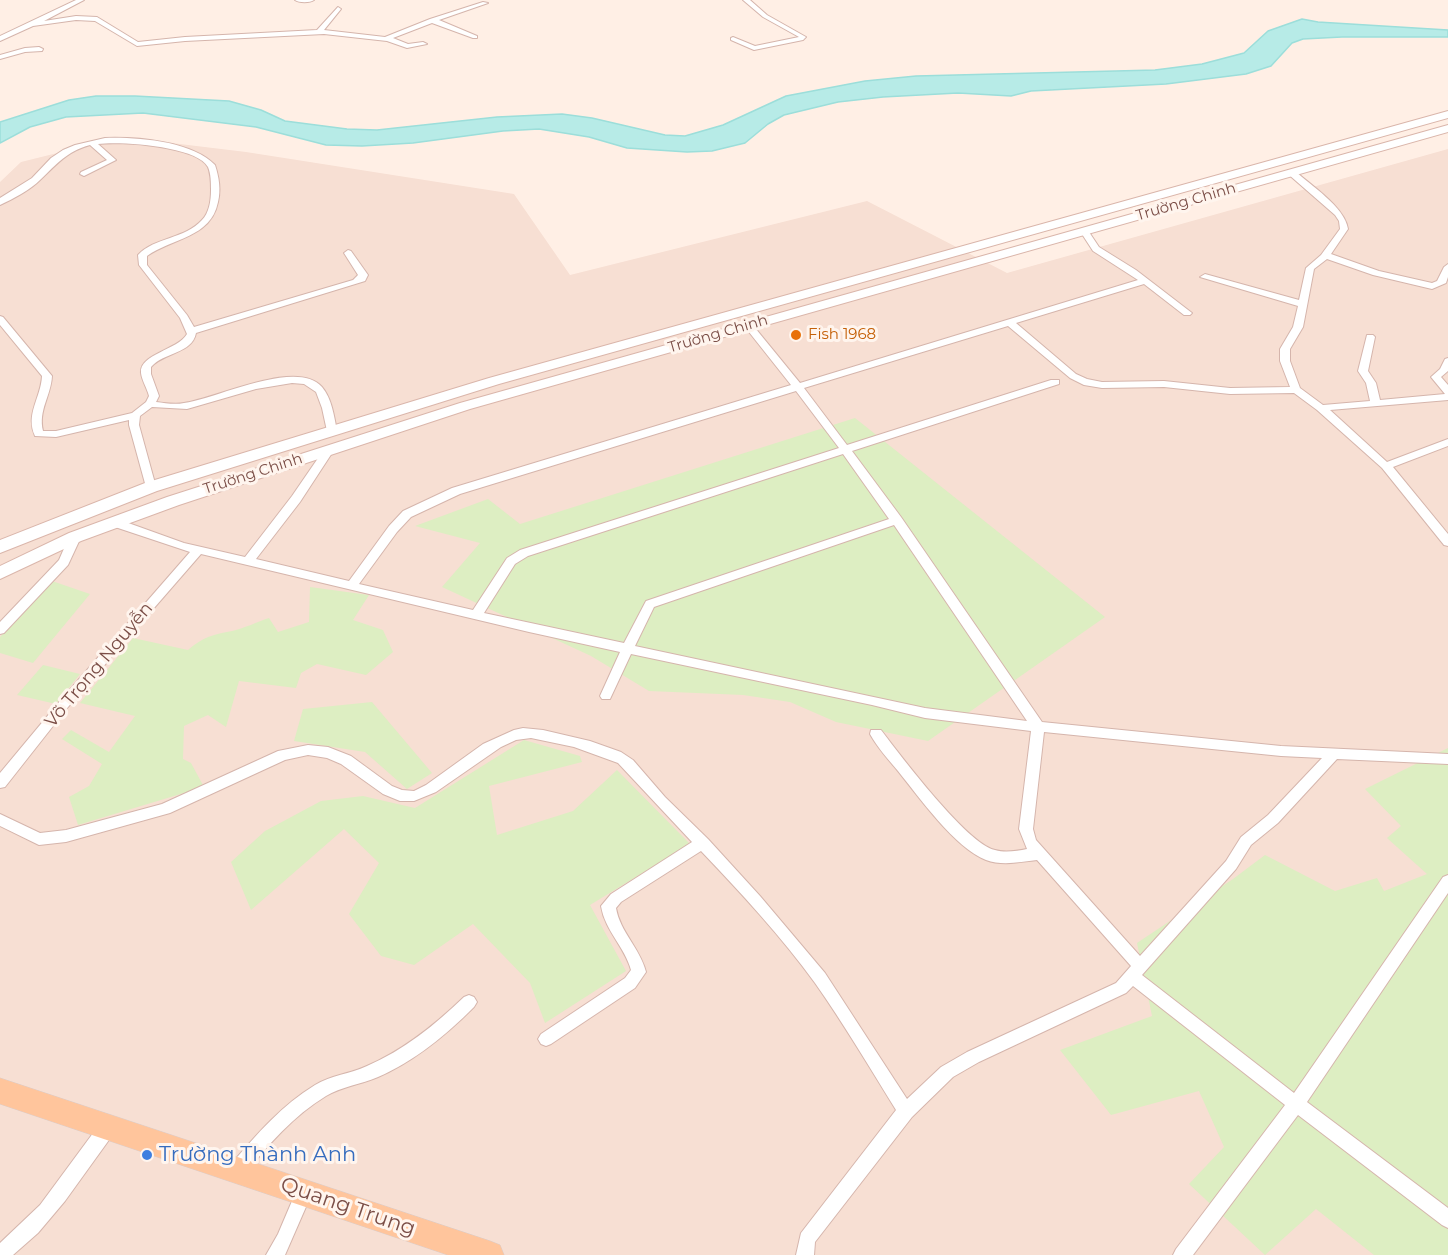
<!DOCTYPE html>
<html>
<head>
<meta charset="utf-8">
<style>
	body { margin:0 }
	canvas { display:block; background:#ffefe5 }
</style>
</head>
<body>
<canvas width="1448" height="1255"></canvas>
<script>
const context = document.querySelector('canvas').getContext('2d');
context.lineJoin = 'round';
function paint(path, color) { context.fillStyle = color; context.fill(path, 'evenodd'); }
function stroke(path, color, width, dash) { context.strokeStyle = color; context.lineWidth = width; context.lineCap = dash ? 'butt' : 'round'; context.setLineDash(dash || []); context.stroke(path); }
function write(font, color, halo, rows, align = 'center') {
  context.font = font + ' Montserrat,sans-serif'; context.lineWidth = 6; context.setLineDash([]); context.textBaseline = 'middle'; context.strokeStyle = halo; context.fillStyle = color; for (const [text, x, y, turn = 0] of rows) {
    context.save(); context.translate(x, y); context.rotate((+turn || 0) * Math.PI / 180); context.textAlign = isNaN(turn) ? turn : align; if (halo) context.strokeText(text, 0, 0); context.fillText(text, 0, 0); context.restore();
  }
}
paint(new Path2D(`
	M122,137L246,152L514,194L570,275L867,201L1007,273L1448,149V1255H0V182L21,162Z`), '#f7dfd3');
paint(new Path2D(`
	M855,418L1105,617L928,741L836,722L790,702L743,695L649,691L591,656L442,587L480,543L415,526L488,499L520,524Z
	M52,581L90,594L33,663L0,653V637Z
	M310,587L369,595L353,620L383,630L393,652L366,675L317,664L301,673L296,688L239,681L226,727L208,715L184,726L183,759L191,763L204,787L78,825L69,797L89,786L102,764L62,739L71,730L109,752L135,716L80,703L133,638L188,650C203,637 214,634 232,631C245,628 257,622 269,618L278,632L309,622Z
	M43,665L80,674L56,704L17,695Z
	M372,702L432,773L407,789L365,752L294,741L303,709Z
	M524,740L580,756L582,762L489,786L497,835L573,811L617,770L690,844L590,905L626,971L545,1023L530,983L473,924L414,965L381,956L349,914L379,863L344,829L251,910L231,862L265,831L321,801L363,796L415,808Z
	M1448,748V1255H1374L1316,1209L1265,1255L1189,1184L1224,1147L1199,1091L1111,1115L1060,1050L1152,1016L1137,943L1233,879L1265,855L1335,891L1377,878L1384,891L1427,874L1387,838L1401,826L1365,789Z`), '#ddeec2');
const water = new Path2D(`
	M1302,19L1318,22L1448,30V37H1342L1303,39L1292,43L1271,66L1246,74L1166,84L1031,91L1011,96L958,93L883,97L838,102L784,115L768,124L745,143L712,151L687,152L627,148L589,137L539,129L503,131L413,143L362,146L326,145L256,127L143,113L66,117L30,127L0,143V122L69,100L96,96H135L229,101L261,110L285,121L347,129L377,130L497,117L562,114L592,118L665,135L685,136L723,125L786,96L865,81L916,76L1155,70L1202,64L1244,53L1268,31Z`);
paint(water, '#b7ebe7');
stroke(water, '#9cdeda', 1.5);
const street = new Path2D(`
	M76,0H84L44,21L76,16L97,17L138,42L185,37L317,30L338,7L341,9L324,30L385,37L430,19L483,2L488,3L439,20L477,36V38H473L432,23L393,38L408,44L423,42L427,44L407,48L387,41L324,34L185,41L137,46L95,21L76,20L33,26L0,41V36Z
	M295,0H314C310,3 299,3 295,0Z
	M743,0H750L767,15L806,37L803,40L754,50L731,40V38L733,37L755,46L799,37L763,17Z
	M39,47L43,49L42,51L25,52L0,59V55L25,48Z
	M105,138C137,137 192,141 215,165C219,177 221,190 218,202C211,238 172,238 147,256V265L187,315L194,327L353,280L358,275L344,253L348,250L351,251L368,275L365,281L196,333C192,354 164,352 151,367V374L159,396L156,402C165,403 175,405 184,403C216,399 297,358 322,387C332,399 334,416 337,431L336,433H328L327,431L322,408L316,392L304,384L292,383L256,389L187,409L152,407L140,416L139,425L156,487L151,491L146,487L129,425V420L56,437L35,436C25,414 41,398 42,376L0,325V316L3,317L52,376C51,396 38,410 43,431H56L132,413L146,402L149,396C147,388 142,381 141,373C139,354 178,350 187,334L180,318L139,265L138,255C155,237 185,239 202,220C209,213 211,201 211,190C211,183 211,174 208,167C197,146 120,141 98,144L116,160L84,176L80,174L81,172L107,160L90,145C66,152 58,163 40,180C30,190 13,199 0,205V198L32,178L51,158L63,150L75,145Z
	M1288,170H1294C1310,185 1345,207 1348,229L1331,254L1379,271L1432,283L1437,281L1444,267L1448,264V277L1446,283L1432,289L1373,275L1327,259L1314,269L1303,327L1290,349V361L1300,388L1323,405L1370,401L1366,383L1358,371L1367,335H1373L1375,337L1368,371L1376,383L1380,400L1445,394L1431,377L1440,369L1445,359L1448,358V371L1441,377L1448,385V400L1330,410L1387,462L1448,439V446L1393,467L1448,534V546L1444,545L1382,468L1317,410L1294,393L1230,394L1164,387L1102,388L1084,385L1070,378L1008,326L804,388L847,445L1051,380H1059V384L852,451L901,517L1042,722L1281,746L1448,754V764L1337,759L1278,823L1251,845L1236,869L1142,975L1294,1093L1443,877L1448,875V893L1307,1102L1448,1208V1228L1442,1225L1298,1115L1193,1255H1173L1176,1249L1285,1105L1133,986L1126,993L979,1062L953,1077L912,1117L815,1242L814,1255H796L801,1233L896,1110C870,1068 844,1024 815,983C781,936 741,893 701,851L621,902L616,908C620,932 640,948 646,972L635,988L551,1044L546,1046L541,1044L538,1039L541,1034L625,978L631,970C625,947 605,931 601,906L611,894L692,842L618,763L574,747L531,738L516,740L501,747L436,792L414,801H400L383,794L341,764L327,758L308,755L285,760L170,813L66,842L39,845L0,826V814L40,833L66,830L162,804L278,751L308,745L328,747L351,756L392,786L402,790L414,791L426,785L483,744L514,730L523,728L543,730L590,741L621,752L633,760L665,797L708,839L760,896L825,973L907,1099L941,1067L967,1052L1116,983L1131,966L1037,860C1020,862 1002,866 986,860C955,848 919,797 898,771C888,759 877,747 870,734L871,730H881C901,756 967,844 995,850C1005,853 1017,851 1027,849L1019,829L1031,731L925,718L872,705L631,654L610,699H602L600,696L620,652L529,632L201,554L68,707L5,787L0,788V773L60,701L190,552L112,526L110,523L112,520H120L184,543L245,557L292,496L325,448L329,447L334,450L300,502L256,559L349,581L389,526L403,511L452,488L791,385L745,327V323H751L800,383L1138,280L1093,251L1080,231L1084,228L1087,229L1099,247L1136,270L1192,313L1190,315H1184L1144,284L1016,323L1076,374L1087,379L1102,382L1164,381L1230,388L1290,387L1280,361V349L1293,327L1298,306L1200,277L1205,274L1299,300L1306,268L1321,255L1340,229L1339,221L1335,215L1288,174ZM796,391L839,448L520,550L507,558L473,610L359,584L397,532L411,517L460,494ZM843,454L889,519L646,601L624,643L484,613L515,564L528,556ZM894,525L1027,721L925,708L635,646L654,607ZM1044,732L1281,756L1322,758L1268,815L1241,837L1226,861L1140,956L1036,840L1033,829Z
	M75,533L81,537L68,565L4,633L0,634V622L59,560L69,537Z
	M469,995L474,997L477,1002L474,1007C446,1035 415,1061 378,1077C362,1084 340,1087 326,1096C293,1116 268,1145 244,1175L238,1177L232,1175L230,1169L232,1163C257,1134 282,1105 315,1085C331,1075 350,1074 367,1066C404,1050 435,1025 464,997Z
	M108,1119L114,1121L116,1127L114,1133L65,1201L38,1233L13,1255H0V1243L40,1205L102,1121Z
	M304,1185L310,1187L312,1193L285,1255H266L278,1234L298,1187Z`);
const secondary = new Path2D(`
	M1448,111V118L499,384L157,491L0,553V540L145,483L489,378Z
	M1448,125V132L470,409L179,505L81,541L0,579V566L69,533L167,497L460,403Z`);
const primary = new Path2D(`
	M0,1078L490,1241L500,1245L504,1255H448L0,1104Z`);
stroke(street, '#d5b5ac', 2);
stroke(secondary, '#dab6ab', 2);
stroke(primary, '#dacdcb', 1);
paint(street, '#fff');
paint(secondary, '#fff');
paint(primary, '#ffc59c');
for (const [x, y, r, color] of [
	[796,335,6,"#e8710a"],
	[147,1155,6,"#3f7fe0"]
]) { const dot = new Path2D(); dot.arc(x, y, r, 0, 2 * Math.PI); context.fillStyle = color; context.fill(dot); stroke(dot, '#fff5ee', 2); }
write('15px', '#7b4e47', '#fff5ee', [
	["Trường Chinh",1186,202,-16],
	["Trường Chinh",718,334,-16],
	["Trường Chinh",253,474,-18]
]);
write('15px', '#c56008', '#fff5ee', [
	["Fish 1968",808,335]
], 'left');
write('18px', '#7b4e47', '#fff5ee', [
	["Võ Trọng Nguyễn",99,665,-50]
]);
write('21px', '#366cbe', '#fff5ee', [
	["Trường Thành Anh",159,1155]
], 'left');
write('21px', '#7b4e47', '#fff5ee', [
	["Quang Trung",348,1207,19]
]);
</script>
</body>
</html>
